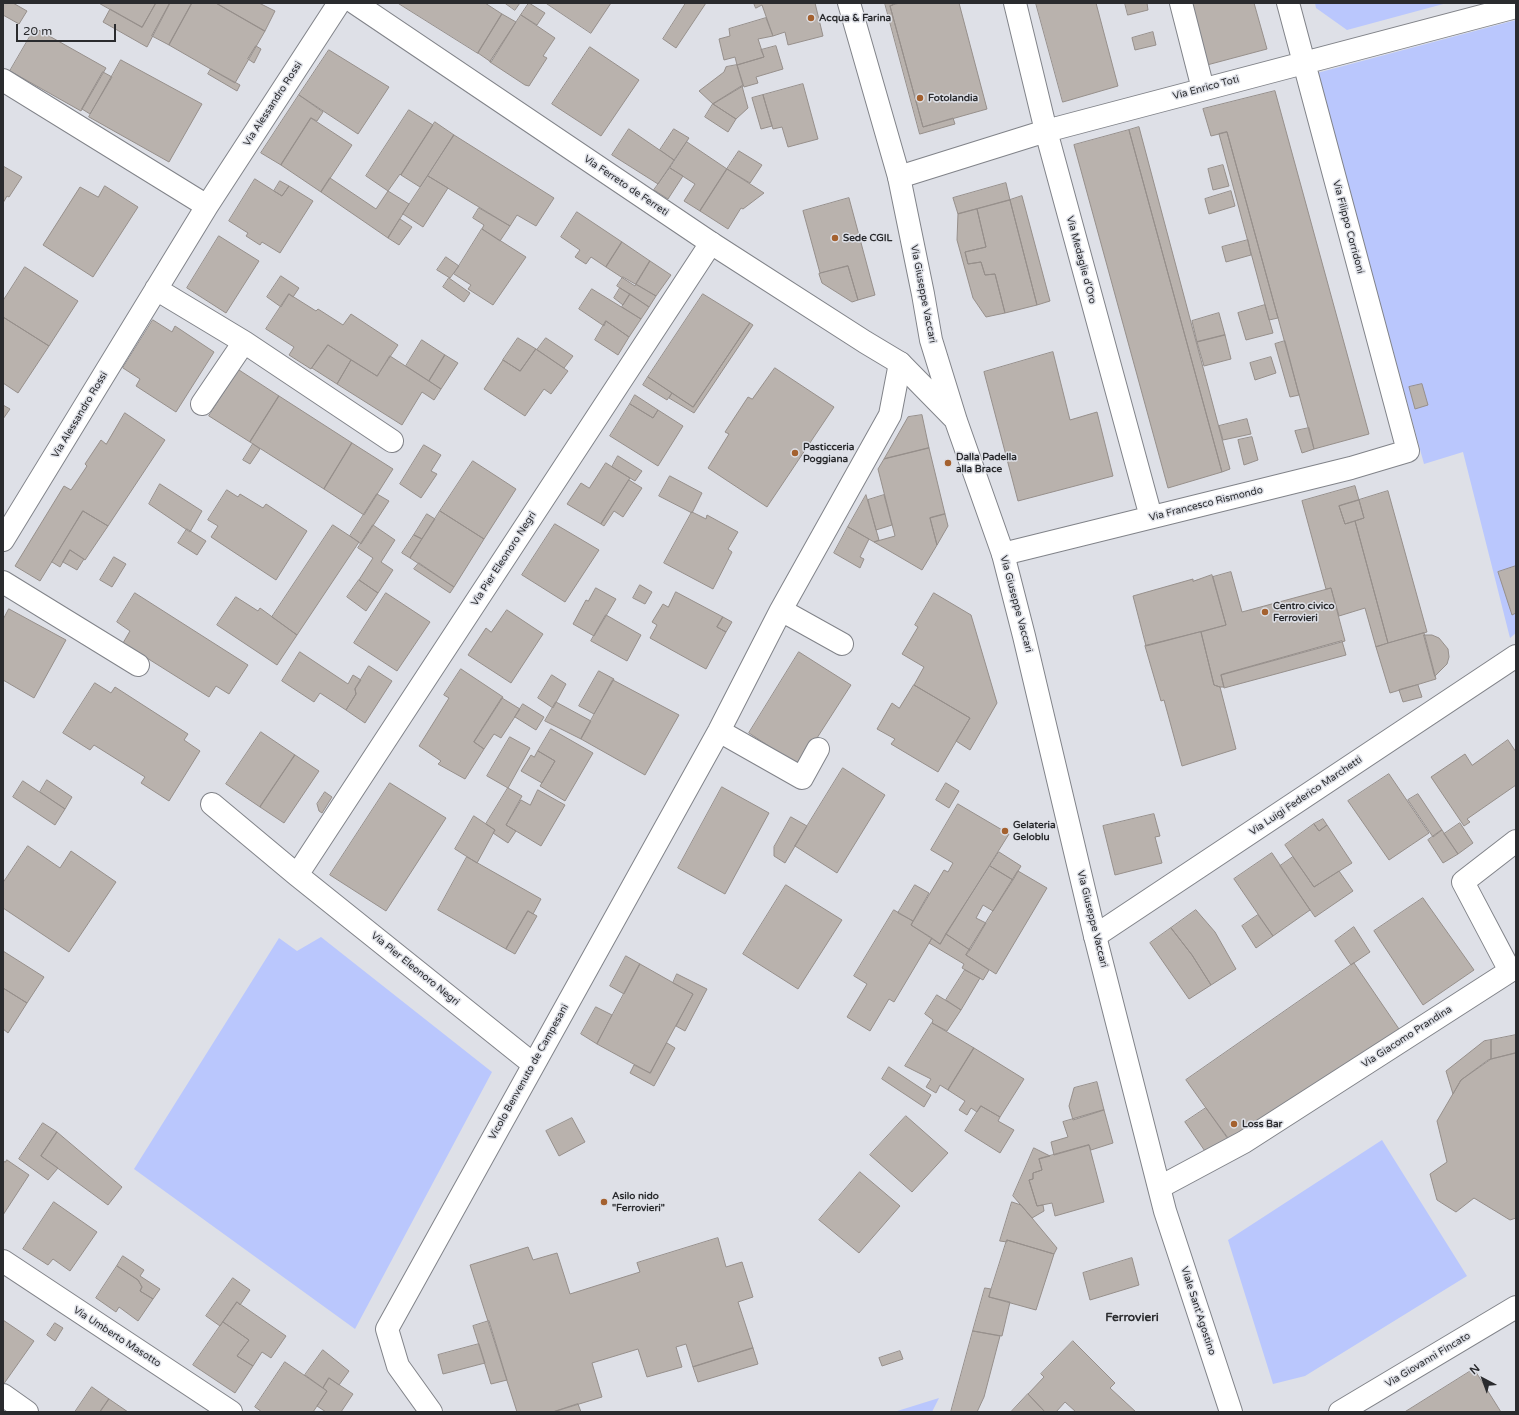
<!DOCTYPE html>
<html>
<head>
<meta charset="utf-8">
<style>
	body { margin:0 }
	#map { position:relative; width:1519px; height:1415px; overflow:hidden; background:#dee0e7; font-family:"Varela Round",sans-serif }
	canvas { display:block }
	.frame { position:absolute; inset:0; border:4px solid #2a2b2e; pointer-events:none }
	.north { position:absolute; left:1463px; top:1359px; width:40px; height:40px; -webkit-text-stroke:3px #dee0e7; paint-order:stroke; rotate:319deg; font-size:11px; font-weight:700; line-height:16px; text-align:center; color:#2a2b2e }
	.north::after { content:''; display:block; margin:auto; width:14px; height:18px; background:#2a2b2e; clip-path:polygon(50% 0,100% 100%,50% 72%,0 100%) }
	.scale { position:absolute; left:16px; top:24px; width:100px; height:18px; box-sizing:border-box; border:2px solid #2a2b2e; border-top:0; padding-left:5px; font-size:12px; line-height:14px; white-space:nowrap; color:#2a2b2e; -webkit-text-stroke:3px #dee0e7; paint-order:stroke }
</style>
</head>
<body>
<div id="map">
<canvas width="1519" height="1415"></canvas>
<div class="frame"></div>
<div class="north">N</div>
<div class="scale">20 m</div>
</div>
<script>
const context = document.querySelector('canvas').getContext('2d');
context.lineJoin = 'round';
function paint(path, color) { context.fillStyle = color; context.fill(path, 'evenodd'); }
function stroke(path, color, width, dash) { context.strokeStyle = color; context.lineWidth = width; context.lineCap = dash ? 'butt' : 'round'; context.setLineDash(dash || []); context.stroke(path); }
function write(font, color, halo, rows, align = 'center') {
  context.font = font + ' "Varela Round",sans-serif'; context.lineWidth = 3; context.setLineDash([]); context.textBaseline = 'middle'; context.strokeStyle = halo; context.fillStyle = color; for (const [text, x, y, turn = 0] of rows) {
    context.save(); context.translate(x, y); context.rotate((+turn || 0) * Math.PI / 180); context.textAlign = isNaN(turn) ? turn : align; if (halo) context.strokeText(text, 0, 0); context.fillText(text, 0, 0); context.restore();
  }
}
paint(new Path2D(`
	M1315,3H1447L1347,30L1316,8Z
	M1516,20V633L1510,638L1463,452L1424,464L1317,73Z
	M321,937L492,1072L355,1329L134,1169L279,938L297,951Z
	M1382,1140L1467,1276L1305,1376L1273,1384L1228,1240Z
	M939,1398L932,1412H894Z`), '#bac7fd');
const building = new Path2D(`
	M3,3H13L27,11L19,24L3,15Z
	M99,3H156L142,27Z
	M156,3H170L147,47L103,22L110,9L142,27Z
	M170,3H192L169,45L152,36Z
	M192,3H216L265,31L235,83L169,45Z
	M216,3H259L275,11L265,31Z
	M398,3H485L502,14L478,53Z
	M505,3H520L515,10Z
	M529,3L545,13L537,25L521,15Z
	M546,3H611L591,33Z
	M686,3H706L676,48L663,39Z
	M754,3H815L823,36L788,45L785,32L773,36L762,5L756,8Z
	M885,3H892L893,5L890,6L923,127L953,118L955,124L920,134Z
	M900,3H959L987,109L923,127L890,6Z
	M1036,3H1096L1118,86L1063,102Z
	M1125,3H1147L1148,10L1128,15Z
	M1191,3H1254L1267,49L1207,65Z
	M502,14L516,22L491,62L478,53Z
	M521,15L555,38L543,56L547,58L529,86L525,85L490,62Z
	M766,18L773,36L758,39L764,57L737,65L735,57L724,60L719,39L730,36L729,29Z
	M35,28L106,68L81,111L10,71Z
	M1153,32L1156,45L1135,50L1132,38Z
	M256,46L261,49L254,63L248,59Z
	M776,46L783,69L756,77L758,83L744,87L737,65L764,57L761,50Z
	M590,47L639,80L601,136L552,104Z
	M329,50L389,87L358,134L299,95Z
	M121,60L202,104L169,162L89,117Z
	M737,65L743,86L713,104L699,91L724,72L726,67Z
	M211,69L240,85L237,91L208,74Z
	M103,72L112,77L90,114L82,109Z
	M803,84L818,139L788,147L782,127L773,129L763,95Z
	M742,86L748,108L736,119L713,104Z
	M1275,91L1369,434L1314,449L1227,132L1211,136L1203,109Z
	M299,95L323,112L317,121L311,118L281,165L261,153Z
	M763,95L772,126L761,129L752,98Z
	M713,104L736,119L728,132L705,117Z
	M409,110L433,125L401,175L400,174L388,191L366,176Z
	M311,118L352,145L321,192L281,165Z
	M435,122L454,135L420,187L401,175Z
	M1139,127L1230,469L1222,472L1129,130Z
	M629,129L674,160L658,184L612,155Z
	M674,129L689,138L674,160L660,150Z
	M1129,130L1222,472L1168,488L1074,145Z
	M1227,132L1278,318L1269,320L1265,305L1219,134Z
	M454,135L554,198L536,226L517,215L510,226L428,176Z
	M687,142L727,169L700,211L684,201L695,184L670,168Z
	M739,151L762,165L750,183L727,169Z
	M1223,165L1229,186L1213,190L1208,169Z
	M3,166L22,177L9,197L7,196L3,203Z
	M670,168L683,176L668,199L654,190Z
	M727,169L764,193L743,209L741,208L728,229L700,211Z
	M428,176L448,188L423,227L403,214Z
	M330,178L376,209L388,191L409,204L388,238L321,192Z
	M255,179L282,196L289,186L313,201L280,253L262,242L260,245L246,236L248,233L229,221Z
	M280,181L289,186L282,196L274,191Z
	M1006,183L1010,200L958,214L953,198Z
	M105,186L138,207L93,277L43,245L80,187L98,197Z
	M1231,191L1235,206L1209,214L1205,199Z
	M1022,196L1050,301L1037,305L1010,200Z
	M849,198L875,295L858,300L848,266L820,273L803,211Z
	M1010,200L1037,305L1005,313L995,274L985,275L981,262L968,264L965,252L986,247L977,209Z
	M479,208L510,226L500,241L482,229L484,225L473,218Z
	M977,209L986,247L965,252L968,264L981,262L985,275L995,274L1005,313L986,317L973,298L957,240L958,214Z
	M577,212L622,242L606,267L591,257L586,264L575,257L580,250L561,237Z
	M400,219L412,227L399,245L388,238Z
	M482,229L526,257L493,305L468,289L471,285L454,274Z
	M219,236L259,261L226,313L187,288Z
	M1248,240L1251,255L1226,262L1222,247Z
	M622,242L650,261L635,286L606,267Z
	M446,257L459,266L450,278L437,270Z
	M650,261L671,275L656,296L636,284Z
	M848,266L858,300L852,302L822,283L819,274Z
	M25,267L78,301L49,346L3,317V301Z
	M281,276L299,288L293,297L289,294L281,307L267,297Z
	M623,277L656,296L649,307L617,286Z
	M449,278L470,293L464,302L443,287Z
	M620,288L630,294L623,305L614,298Z
	M592,289L641,319L629,337L606,321L604,326L579,309Z
	M289,294L316,311L318,309L343,325L351,314L398,345L377,376L328,345L311,369L289,355L294,347L266,329Z
	M630,294L649,307L641,319L622,307Z
	M703,294L750,323L693,407L648,377Z
	M1265,305L1273,333L1246,340L1238,313Z
	M1219,313L1225,335L1197,342L1192,321Z
	M3,317L49,346L18,393L3,383Z
	M153,320L172,332L175,326L214,352L176,412L136,386L140,379L123,368Z
	M606,321L629,337L618,355L595,340Z
	M750,323L753,325L694,413L669,398L672,393L693,407Z
	M1225,335L1231,359L1204,366L1197,342Z
	M518,338L536,349L520,371L503,360Z
	M546,338L573,356L564,368L537,350Z
	M422,340L445,355L429,381L406,366Z
	M1285,341L1299,395L1290,397L1275,344Z
	M328,345L351,360L337,384L312,368Z
	M536,349L568,371L551,394L544,389L525,416L484,389L503,360L520,371Z
	M1053,352L1070,420L1097,412L1113,476L1018,501L984,372Z
	M445,355L458,363L441,389L429,381Z
	M390,356L441,389L434,400L422,392L402,425L337,384L351,360L377,376Z
	M1271,357L1276,373L1255,380L1250,363Z
	M775,368L834,407L767,507L708,468L729,434L725,432L748,397L752,399Z
	M239,370L279,396L250,442L209,416Z
	M648,377L672,393L667,400L643,385Z
	M1422,384L1428,405L1415,409L1409,387Z
	M635,395L658,410L653,418L630,404Z
	M279,396L352,443L324,489L250,442Z
	M630,404L653,418L658,410L683,426L658,466L610,436Z
	M3,405L10,409L3,419Z
	M125,413L165,440L108,526L83,511L40,581L15,566L64,486L71,490L87,466L85,464L101,440L106,444Z
	M922,415L929,448L884,459L908,417Z
	M1247,419L1251,434L1223,440L1219,426Z
	M1309,428L1314,449L1302,453L1295,431Z
	M1252,437L1258,460L1244,465L1238,440Z
	M352,443L393,469L364,515L324,489Z
	M253,444L260,449L250,464L243,460Z
	M424,445L441,455L431,471L437,474L421,498L400,484Z
	M929,448L945,514L930,518L937,545L922,570L874,542L895,536L878,469L884,459Z
	M618,456L642,471L635,481L612,467Z
	M473,461L516,489L484,539L440,511Z
	M606,463L630,478L601,524L567,504L581,483L589,488Z
	M670,476L702,493L692,513L659,496Z
	M629,480L642,488L623,517L614,511L604,526L601,524Z
	M160,484L202,511L190,532L149,504Z
	M1355,486L1359,500L1339,506L1345,524L1355,521L1388,643L1376,647L1365,608L1339,616L1331,588L1326,589L1302,501Z
	M227,490L238,497L240,494L263,508L266,504L307,531L276,580L211,537L218,526L208,520Z
	M1388,491L1427,632L1388,643L1355,521L1364,518L1359,500Z
	M377,494L389,501L361,544L350,536Z
	M866,495L879,540L874,542L848,527Z
	M884,495L892,525L876,530L868,500Z
	M1359,500L1364,518L1345,524L1339,506Z
	M83,511L108,526L85,560L70,550L60,567L52,562Z
	M440,511L484,539L454,587L410,558Z
	M692,512L706,519L707,515L738,532L728,549L732,552L713,589L664,563Z
	M427,514L435,519L422,539L414,535Z
	M945,514L948,526L937,545L930,518Z
	M555,524L599,550L565,602L522,575Z
	M333,525L359,542L297,635L272,617Z
	M373,525L395,540L381,562L393,570L378,593L359,580L373,558L358,548Z
	M848,527L869,539L860,557L864,559L860,568L834,553Z
	M187,529L206,541L197,555L178,543Z
	M414,535L422,539L410,558L402,553Z
	M70,550L84,559L77,570L63,562Z
	M114,557L126,564L112,587L100,580Z
	M419,563L454,587L450,593L414,569Z
	M1516,566V613L1512,615L1498,572Z
	M1231,572L1242,612L1331,588L1345,641L1221,675L1224,687H1220L1214,685L1201,632L1226,625L1213,577Z
	M1212,575L1226,625L1146,646L1133,596L1193,579V581Z
	M359,580L378,593L366,611L347,597Z
	M640,585L652,592L645,604L633,598Z
	M596,588L616,599L594,636L573,624L586,600L588,601Z
	M676,592L723,617L717,627L726,632L706,669L650,638L657,625L652,622L663,604L668,607Z
	M135,593L248,665L229,694L216,686L209,697L123,643L130,631L117,622Z
	M386,593L430,622L397,671L354,643Z
	M934,593L971,615L997,703L970,750L956,741L970,718L914,685L924,667L902,654L918,627L915,625Z
	M236,597L258,611L260,608L297,635L277,665L217,625Z
	M9,609L66,640L34,698L3,680V620Z
	M507,610L543,634L511,683L468,655L486,628L491,632Z
	M606,615L641,635L627,661L591,641Z
	M723,617L732,622L726,632L717,627Z
	M1201,632L1214,685L1220,687L1236,749L1182,766L1164,700L1161,701L1145,646Z
	M1424,633L1436,679L1390,693L1376,647Z
	M1424,635H1432L1439,638L1448,649L1449,657L1447,664L1435,676Z
	M1342,641L1346,655L1224,688L1221,675Z
	M300,652L348,684L353,675L361,680L355,689L356,694L346,710L320,693L314,702L282,681Z
	M799,652L851,685L799,766L749,733Z
	M369,666L392,681L365,723L346,710L356,694L355,689Z
	M461,669L503,697L474,742L484,749L465,779L438,764L441,761L419,746L449,698L444,695Z
	M599,671L614,679L594,714L579,706Z
	M552,675L566,684L553,708L538,698Z
	M613,680L679,715L645,775L581,739Z
	M95,683L111,693L115,687L188,734L184,740L200,751L169,801L141,783L145,777L94,745L90,750L63,733Z
	M914,685L970,718L938,772L891,744L895,739L877,729L892,703L899,708Z
	M1418,685L1422,697L1403,702L1399,690Z
	M502,698L520,709L501,738L494,734L484,749L474,742Z
	M556,702L591,721L581,739L545,721Z
	M523,704L544,717L536,730L515,717Z
	M551,729L593,753L565,801L540,786L555,761L538,751Z
	M261,732L295,755L260,807L226,784Z
	M510,737L530,748L508,788L487,776Z
	M1508,740L1516,752V785L1467,819L1470,822L1464,826L1431,777L1465,754L1472,765Z
	M538,751L555,761L542,783L521,771L531,755L534,757Z
	M295,755L319,771L284,823L260,807Z
	M843,768L885,795L837,873L795,846Z
	M1389,774L1429,833L1389,860L1348,801Z
	M47,780L72,797L65,809L40,792Z
	M23,781L65,809L55,825L13,797Z
	M390,783L446,818L386,911L330,875Z
	M946,783L959,791L949,808L936,800Z
	M722,787L769,813L725,894L678,868Z
	M508,788L522,796L506,825L516,831L508,843L493,833L495,830L486,824Z
	M538,790L565,805L541,846L506,825L521,800L530,805Z
	M325,792L332,797L322,813L319,811L317,804Z
	M1418,794L1442,830L1433,837L1408,800Z
	M958,804L1009,834L940,944L911,925L944,870L948,872L953,863L931,850Z
	M1154,814L1160,836L1155,837L1162,863L1115,875L1103,826Z
	M474,816L495,830L477,863L455,849Z
	M791,817L807,826L785,863L774,856V847Z
	M1323,819L1327,825L1319,831L1314,824Z
	M1460,823L1473,843L1458,854L1444,834Z
	M1314,824L1319,831L1327,825L1352,863L1314,887L1285,845Z
	M1442,830L1458,854L1443,863L1428,840Z
	M28,846L60,868L71,851L116,882L69,952L3,908V883Z
	M999,852L1021,866L1013,880L990,866Z
	M1272,853L1310,910L1273,936L1234,879Z
	M467,857L541,899L533,914L528,911L506,949L438,910Z
	M1293,857L1314,887L1339,871L1353,891L1315,917L1280,866Z
	M990,866L1013,880L993,911L983,905L976,918L986,923L970,950L946,934Z
	M1018,871L1047,888L996,974L966,955Z
	M786,885L842,920L798,989L743,954Z
	M915,885L929,893L913,921L898,913Z
	M1423,898L1474,970L1423,1005L1374,931Z
	M894,910L913,921L911,925L932,938L894,1002L889,999L870,1031L847,1017L867,984L854,976Z
	M1196,910L1215,932L1236,969L1211,985L1192,955L1171,928Z
	M528,911L537,916L515,954L506,949Z
	M1258,915L1273,936L1256,948L1242,926Z
	M1354,927L1370,952L1351,965L1335,941Z
	M1171,928L1192,955L1211,985L1189,999L1150,943Z
	M946,934L970,950L966,955L989,970L983,980L962,968L964,964L929,943L932,938L940,944Z
	M3,951L44,977L27,1003L3,988Z
	M626,956L640,964L624,994L610,986Z
	M1354,963L1399,1029L1233,1146L1186,1080Z
	M640,964L693,994L650,1073L597,1044Z
	M965,970L980,978L961,1010L946,1000Z
	M677,974L707,989L685,1031L676,1026L693,994L673,983Z
	M3,988L27,1003L8,1033L3,1029Z
	M937,995L961,1010L947,1031L932,1023L933,1020L925,1014Z
	M596,1007L612,1015L597,1044L581,1034Z
	M932,1023L974,1048L948,1090L940,1085L936,1093L926,1087L931,1079L905,1066Z
	M1516,1035V1053L1491,1059V1040Z
	M1491,1040V1059L1461,1080L1453,1094L1446,1071L1484,1041Z
	M667,1043L675,1048L654,1086L630,1073L634,1065L650,1073Z
	M974,1048L1024,1079L1000,1117L981,1106L977,1112L971,1108L967,1115L959,1110L965,1101L948,1090Z
	M1516,1053V1218L1510,1220L1474,1198L1456,1212L1437,1200L1430,1174L1447,1162L1437,1121L1461,1080L1488,1060Z
	M889,1067L931,1095L924,1107L882,1079Z
	M1097,1082L1104,1110L1073,1120L1069,1106L1074,1088Z
	M981,1106L1000,1117L998,1121L1014,1130L1000,1153L965,1131Z
	M1206,1108L1231,1142L1209,1157L1185,1122Z
	M1104,1110L1113,1143L1091,1150L1089,1145L1054,1155L1051,1142L1068,1137L1063,1122Z
	M906,1116L948,1153L912,1192L870,1155Z
	M572,1118L585,1142L559,1156L546,1131Z
	M43,1123L57,1132L41,1156L58,1168L48,1180L19,1159Z
	M57,1132L122,1187L108,1205L41,1156Z
	M1089,1145L1104,1202L1055,1216L1052,1203L1037,1206L1029,1180L1033,1179V1173L1042,1170L1039,1159Z
	M1034,1148L1050,1156L1039,1159L1042,1170L1033,1173V1179L1029,1180L1037,1206L1043,1205L1044,1211L1032,1218L1013,1196Z
	M7,1160L29,1175L3,1215V1161L5,1162Z
	M860,1172L900,1206L859,1253L819,1220Z
	M54,1202L97,1232L70,1271L53,1259L48,1265L23,1249Z
	M1012,1202L1021,1205L1032,1218L1057,1248L1054,1254L1007,1240V1242L1000,1241Z
	M718,1238L726,1267L742,1262L753,1297L738,1302L753,1348L693,1367L686,1344L676,1347L682,1367L647,1377L638,1349L592,1363L602,1397L553,1412H517L470,1265L528,1247L533,1260L557,1253L570,1294L640,1272L637,1263Z
	M1007,1240L1054,1254L1036,1310L989,1297Z
	M123,1256L144,1270L140,1276L160,1289L153,1299L140,1291L142,1287L138,1280L117,1266Z
	M1132,1258L1139,1285L1090,1300L1083,1273Z
	M117,1266L138,1280L142,1287L140,1291L153,1299L138,1321L119,1307L116,1312L96,1298Z
	M233,1278L250,1290L240,1305L237,1302L220,1326L206,1316Z
	M985,1288L991,1289L989,1297L1010,1302L1002,1336L973,1331Z
	M237,1302L286,1336L271,1358L262,1352L253,1366L237,1356L249,1340L223,1322Z
	M3,1320L34,1341L3,1385Z
	M489,1321L507,1380L491,1384L473,1326Z
	M223,1322L249,1340L237,1356L253,1366L235,1393L193,1365Z
	M55,1323L63,1328L55,1341L47,1335Z
	M973,1331L1000,1336L984,1397L977,1412H951Z
	M1073,1341L1115,1383L1110,1388L1136,1412H1076L1065,1402L1056,1412H1045L1028,1394L1044,1377L1041,1374Z
	M479,1344L485,1363L443,1374L438,1355Z
	M753,1348L758,1364L698,1382L693,1367Z
	M323,1350L349,1371L339,1385L329,1378L323,1388L305,1375Z
	M900,1351L903,1359L882,1366L879,1358Z
	M285,1362L327,1391L313,1412H262L255,1407Z
	M1474,1369L1501,1412H1405Z
	M329,1378L353,1394L341,1412H326L317,1406L327,1391L323,1388Z
	M92,1387L109,1399L100,1412H75Z
	M1028,1394L1045,1412H1011Z
	M109,1399L128,1412H100Z
	M578,1404L581,1412H553Z`);
paint(building, '#b9b2ad');
stroke(building, '#968f8b', 1);
const minor = new Path2D(`
	M1015,3L1046,131L1151,517
	M1181,3L1203,89
	M3,80L207,206
	M899,177L1046,131L1516,7
	M156,289L244,342L392,441
	M202,404L244,342
	M3,540L207,206L339,3
	M1003,554L1351,468L1408,451L1288,3
	M3,582L138,665
	M781,610L842,644
	M719,731L802,778L818,749
	M212,804L297,875L533,1064
	M297,875L711,243
	M1095,936L1516,656
	M1160,1187L1244,1142L1510,971L1463,882L1516,841
	M3,1261L231,1412
	M3,1395L27,1412
	M431,1412L398,1366L387,1329L719,731L781,610L890,415L900,363
	M1340,1412L1516,1307`);
const secondary = new Path2D(`
	M355,3L711,243L865,342L900,363L953,417
	M849,3L899,177L923,294L931,340L956,421L1003,554L1024,636L1095,936L1165,1211L1231,1412`);
stroke(minor, '#818389', 24);
stroke(secondary, '#818389', 24);
stroke(minor, '#fff', 22);
stroke(secondary, '#fff', 22);
for (const [x, y, r, color] of [
	[811,18,4,"#a4612f"],
	[920,98,4,"#a4612f"],
	[835,238,4,"#a4612f"],
	[795,453,4,"#a4612f"],
	[948,463,4,"#a4612f"],
	[1265,612,4,"#a4612f"],
	[1005,831,4,"#a4612f"],
	[1234,1124,4,"#a4612f"],
	[604,1202,4,"#a4612f"]
]) { const dot = new Path2D(); dot.arc(x, y, r, 0, 2 * Math.PI); context.fillStyle = color; context.fill(dot); stroke(dot, '#dee0e7', 1.5); }
write('bold 10px', '#2a2b2e', '#dee0e7', [
	["Acqua & Farina",819,18],
	["Fotolandia",928,98],
	["Sede CGIL",843,238],
	["Pasticceria",803,447],
	["Poggiana",803,459],
	["Dalla Padella",956,457],
	["alla Brace",956,469],
	["Centro civico",1273,606],
	["Ferrovieri",1273,618],
	["Gelateria",1013,825],
	["Geloblu",1013,837],
	["Loss Bar",1242,1124],
	["Asilo nido",612,1196],
	["\"Ferrovieri\"",612,1208]
], 'left');
write('10px', '#2a2b2e', '#dee0e7', [
	["Via Enrico Toti",1206,88,-15],
	["Via Alessandro Rossi",273,104,-57],
	["Via Ferreto de Ferreti",626,186,34],
	["Via Filippo Corridoni",1348,227,75],
	["Via Medaglie d'Oro",1081,260,75],
	["Via Giuseppe Vaccari",923,294,79],
	["Via Alessandro Rossi",80,415,-59],
	["Via Francesco Rismondo",1206,504,-14],
	["Via Pier Eleonoro Negri",504,559,-57],
	["Via Giuseppe Vaccari",1016,604,75],
	["Via Luigi Federico Marchetti",1306,796,-34],
	["Via Giuseppe Vaccari",1092,919,76],
	["Via Pier Eleonoro Negri",415,969,39],
	["Via Giacomo Prandina",1407,1037,-33],
	["Vicolo Benvenuto de Campesani",529,1072,-61],
	["Viale Sant'Agostino",1198,1311,72],
	["Via Umberto Masotto",117,1337,33],
	["Via Giovanni Fincato",1428,1360,-31]
]);
write('bold 12px', '#2a2b2e', '#dee0e7', [
	["Ferrovieri",1132,1318]
]);
</script>
</body>
</html>
